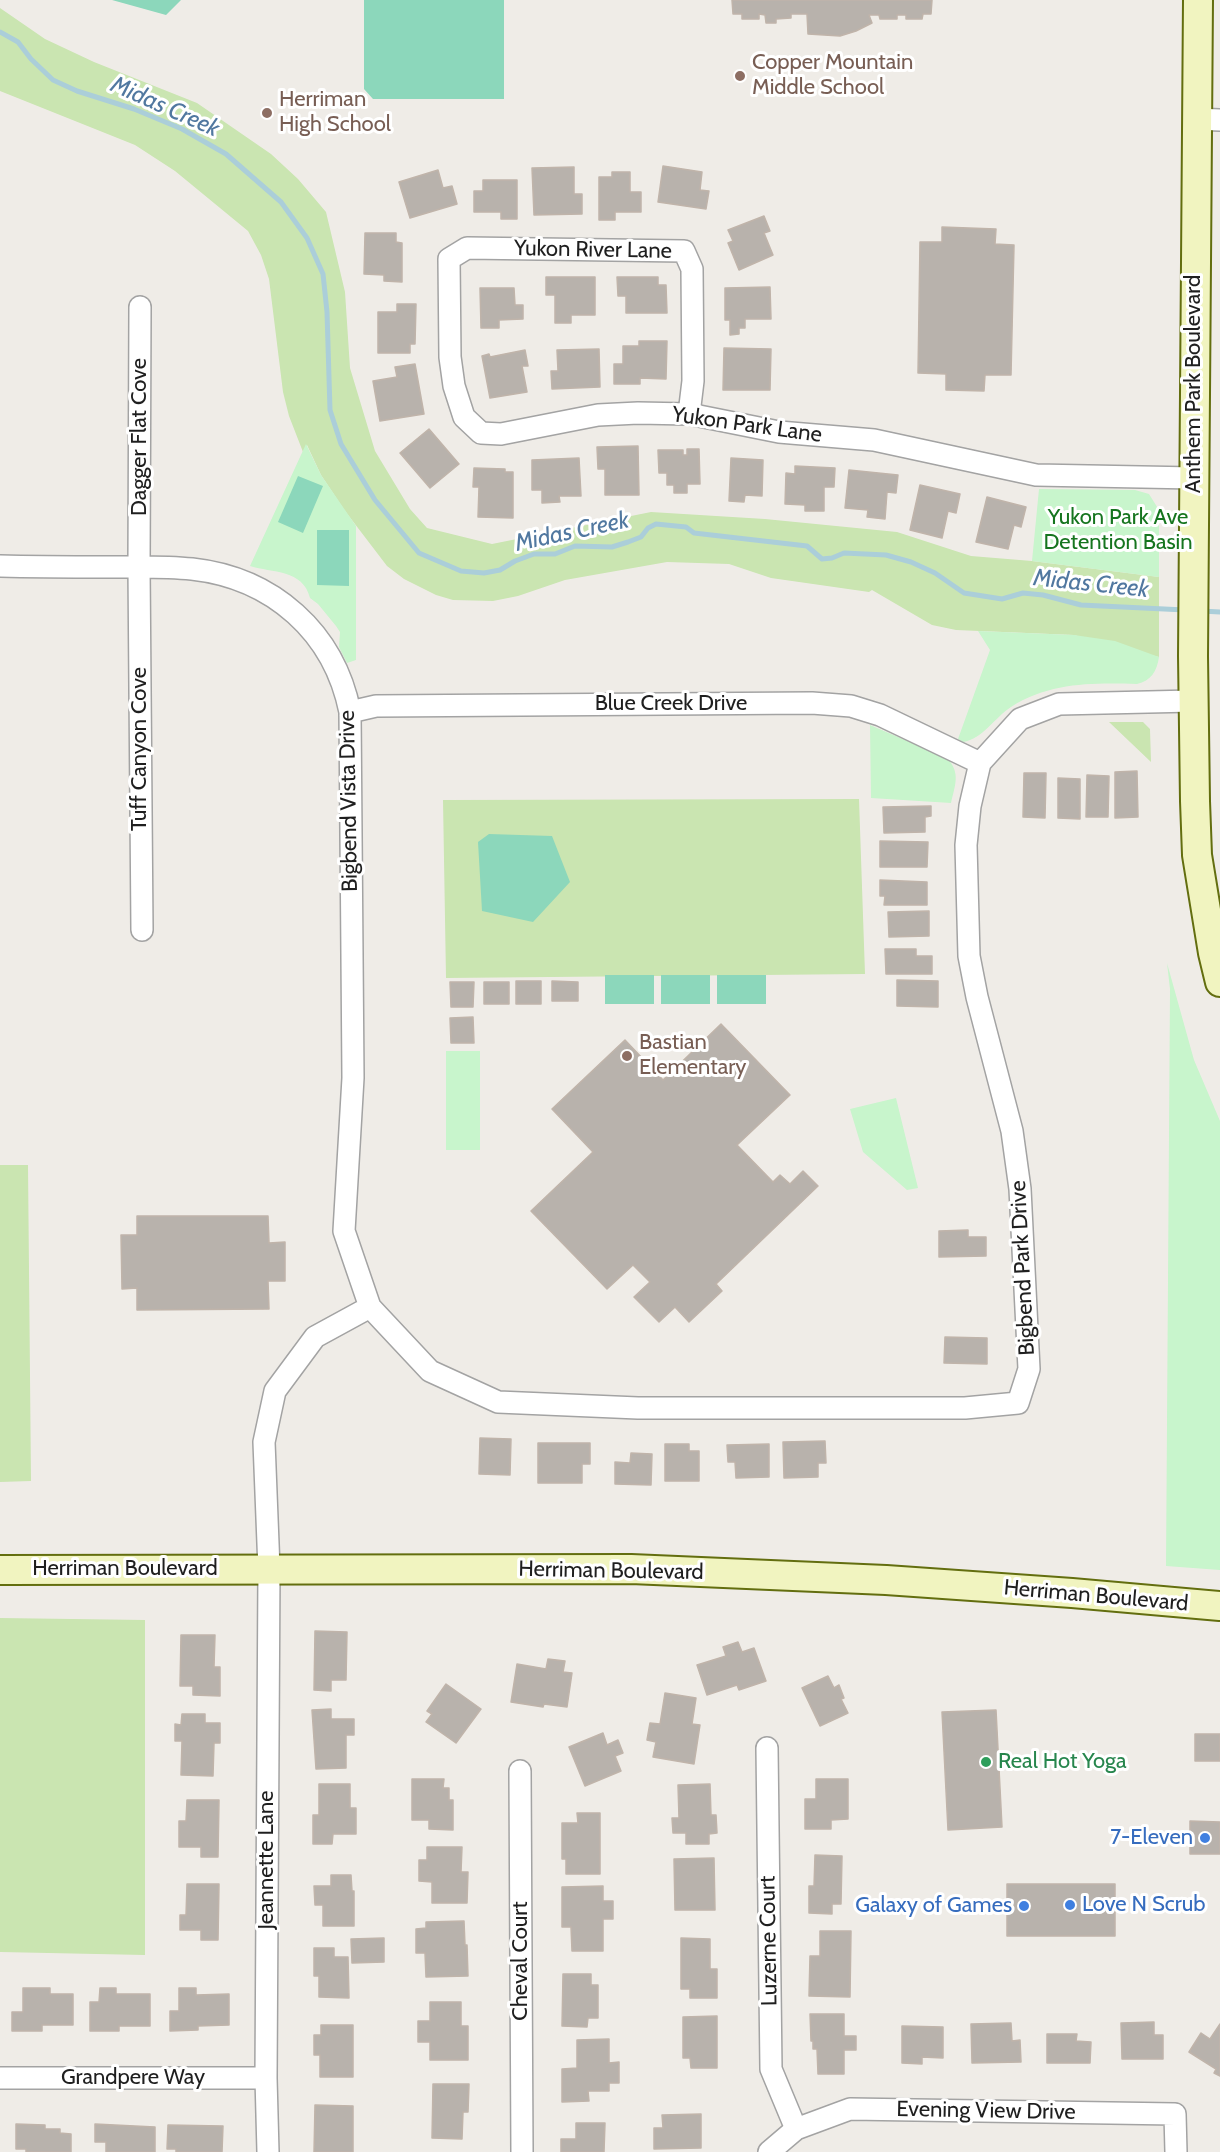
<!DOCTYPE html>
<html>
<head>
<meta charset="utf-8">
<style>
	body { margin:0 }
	canvas { display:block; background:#efece7 }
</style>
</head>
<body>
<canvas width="1220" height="2152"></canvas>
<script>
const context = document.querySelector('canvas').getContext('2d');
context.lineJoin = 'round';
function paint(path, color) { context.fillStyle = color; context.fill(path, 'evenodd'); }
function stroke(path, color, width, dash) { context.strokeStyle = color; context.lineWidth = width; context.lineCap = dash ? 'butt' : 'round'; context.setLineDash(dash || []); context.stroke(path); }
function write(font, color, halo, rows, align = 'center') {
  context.font = font + ' Cabin,sans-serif'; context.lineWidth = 6; context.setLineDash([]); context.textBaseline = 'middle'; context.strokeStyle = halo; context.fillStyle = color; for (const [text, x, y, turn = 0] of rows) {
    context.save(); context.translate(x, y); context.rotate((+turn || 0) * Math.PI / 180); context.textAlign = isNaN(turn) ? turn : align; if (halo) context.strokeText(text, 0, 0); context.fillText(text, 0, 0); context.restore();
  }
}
paint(new Path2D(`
	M0,8L45,39L94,62L197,103L271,154L298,179L326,212L345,292L350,368L375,451L410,509L427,528L492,544L651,512L765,519L897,532L971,556L1032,561L1159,577V657L1074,635L956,630L932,625L872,590L869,592L771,578L729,564L667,562L565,580L518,596L493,601L453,600L436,595L404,579L387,566L345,511L321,475L307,445L303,452L289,416L283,392L269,279L261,255L248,231L175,171L135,145L0,91Z
	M1109,722H1143L1150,729L1151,762Z
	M859,799L865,974L446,978L443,800Z
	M0,1165H28L31,1481L0,1482Z
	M0,1618L145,1620V1955L0,1952Z`), '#cae5b1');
paint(new Path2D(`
	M306,444L321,475L356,526V660L347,663L339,647L340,632L336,626L318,604L310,598C303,569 272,573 250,566Z
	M1039,489L1135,490L1149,494L1159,510V577L1032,561Z
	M978,631L1074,635L1115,641L1159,657C1157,671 1151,681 1137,684C1092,683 1051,682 1011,707C994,718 983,739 963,742L958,739L990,650Z
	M870,725L947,758C961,773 955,785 951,803L871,798Z
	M1167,963L1194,1060L1220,1121V1570L1166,1566L1170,989Z
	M446,1051H480V1150H446Z
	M896,1098L918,1188L907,1190L863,1152L850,1109Z`), '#c8f5cc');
paint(new Path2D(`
	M112,0H181L166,15Z
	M364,0H504V99H373L364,89Z
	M298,476L323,486L303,533L278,522Z
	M349,530V586L317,585V530Z
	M489,834L552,836L570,882L533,922L482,911L478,842Z
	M605,975H654V1004H605Z
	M661,975H710V1004H661Z
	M717,975H766V1004H717Z`), '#8cd7bb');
stroke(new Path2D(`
	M0,32L18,42L31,59L53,80L77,91L134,109L182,129L226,154L281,202L307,238L323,274L327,312L330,410L341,444L375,500L419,553L461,571L484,573L500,570L515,561L534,554H555L575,546L612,547L628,542L641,537L648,528L656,524L686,527L694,533L807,546L822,559L832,558L844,553L886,555L911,562L935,573L964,593L1002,599L1023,593L1043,595L1081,605L1185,610
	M1201,611L1220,612`), '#abced9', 5);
const building = new Path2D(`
	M732,0H932L931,14H923L922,19H906V15H897V19H880L879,15H869L872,23L856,31L840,36L808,34L807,14H791V18L776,19V23H766L765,15L759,14V19H742V14H733Z
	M663,166L702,172L700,190L709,191L706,209L658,202Z
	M574,167V194H582V214L534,215L532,168Z
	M438,170L443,188L452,186L457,204L410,218L399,182Z
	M612,172H630V192H641V212H615V220H599V177H612Z
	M483,180H517V219H501V212H474V191H483Z
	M764,216L770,231L764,233L773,255L739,270L728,243L733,241L728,230Z
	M942,227L996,229L995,244L1014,245L1011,375H985L984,391L946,390V374L918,373L920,242H942Z
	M365,233H396V242L402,243V282L384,281V275L364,274Z
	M546,277H595V315H571V323H555V295H546Z
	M617,277H658V285H666L667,313H626V296H618Z
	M770,287L771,319H745V328H739V334L730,335V320H725V288Z
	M480,288H514L515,305H523V319L499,320V328H481Z
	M397,304H416L415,344H410V353H378V312H397Z
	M639,341H667L666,379L640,378V384H614V364H623V346H639Z
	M724,348L771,349L770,390H723Z
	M599,349L600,387L552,389L551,371H558L557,350Z
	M525,350L528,366H522L527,392L490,398L482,356L489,354L490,357Z
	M415,364L424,414L380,421L373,381L397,377L395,367Z
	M429,429L459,464L430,488L400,453Z
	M638,446L639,495H605V469H598L597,447Z
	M687,449H699L700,484H687V493H674V485H667V473H659L658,450H683V455H687Z
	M579,458L581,496H559L560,502L542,503V490H532V460Z
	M731,458L763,460L762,496L745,495L744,502L729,501Z
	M795,466L835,468L834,487H824V511H805V505L785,504L786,473L795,474Z
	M474,468L505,469V472H513V518L478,517L479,487H473Z
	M849,470L898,475L896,493L887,492L885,519L867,517L868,510L845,508Z
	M920,485L960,494L956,513L948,511L942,538L910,530Z
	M987,497L1026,507L1021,527L1014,525L1008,549L976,542Z
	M1137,771L1138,817L1115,818V772Z
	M1024,773H1046L1045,818L1023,817Z
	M1087,775L1109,776L1108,817H1086Z
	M1058,778L1080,779V819L1058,818Z
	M931,806V816L925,817V832L884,833L883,807Z
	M880,841L928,842L927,867H880Z
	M880,880L927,882V905H884L885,896H880Z
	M929,911V936L889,937L888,912Z
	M885,949H916V956H932V974H886Z
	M897,980L938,981V1007L897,1006Z
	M516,981H541V1004H516Z
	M552,981L578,982V1001H552Z
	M450,982H474L473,1007H451Z
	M484,982H509V1004H484Z
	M473,1017L474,1043H451L450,1018Z
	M721,1024L790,1095L737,1145L773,1182L780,1175L790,1184L803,1171L818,1186L716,1284L722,1291L689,1322L675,1307L659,1322L634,1297L650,1282L633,1265L607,1289L531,1211L593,1152L552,1109L625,1040L663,1080Z
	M137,1216H268L269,1243L285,1242V1281H268L269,1309L137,1310V1288L122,1289L121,1235H137Z
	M968,1230V1237H986V1256L939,1257V1231Z
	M945,1337L987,1338V1364L944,1363Z
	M480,1438L511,1439L510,1475L479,1474Z
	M825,1441L826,1463H818V1477L784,1478L783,1442Z
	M538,1443H590V1464H582V1483H538Z
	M665,1444H689V1451H699V1481H665Z
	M769,1444V1477L736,1478L735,1462H728L727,1445Z
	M631,1453L652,1454L651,1485L615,1484V1462L630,1463Z
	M315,1631L347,1632L346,1680H331V1691L314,1690Z
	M181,1635H215L214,1667H220V1696L193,1695V1686H180Z
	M738,1642L742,1652L754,1648L766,1681L739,1690L737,1685L707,1695L697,1665L726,1656L723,1647Z
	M548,1659L565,1661L563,1672L572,1673L567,1707L544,1704L543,1707L511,1702L517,1664L546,1669Z
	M828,1676L834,1688L839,1685L844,1698L841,1699L848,1713L820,1726L802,1688Z
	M446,1684L481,1709L456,1743L426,1722L432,1714L427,1711Z
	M665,1693L696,1698L692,1724L700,1725L694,1764L653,1757L656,1742L647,1740L650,1723L660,1724Z
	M331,1709V1719H354V1735H346V1768L316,1769L312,1710Z
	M996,1710L1002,1827L948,1830L942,1712Z
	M182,1714H205V1723H220V1743H214L213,1776L181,1775L182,1741H175V1724L181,1725Z
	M603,1733L607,1745L618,1740L623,1753L615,1756L621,1771L585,1786L569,1747Z
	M1195,1734H1220V1761H1195Z
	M412,1779H444L443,1788H449V1800H453V1830L429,1829V1820H412Z
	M816,1779H848V1819L831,1820V1829H805V1799H816Z
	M319,1784H350V1808H356V1834H333L332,1844H313V1815H319Z
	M710,1784L711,1815H716L717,1833L709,1834V1844H686V1833H673L672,1818H679L678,1785Z
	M187,1800H219L218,1857H201V1847H179V1821H186Z
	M577,1813H600V1874H566V1859H562V1823H578Z
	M1190,1821L1220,1822V1854H1190Z
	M427,1847H462L461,1872H468L467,1903H432V1882L419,1881V1860H427Z
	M815,1855L842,1856L841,1904H832V1914L809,1913V1886H814Z
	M714,1858L715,1910H675L674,1859Z
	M331,1875H351L352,1891H354V1926H323V1905H315L314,1886H331Z
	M187,1884H219L218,1940H201V1930H180V1915H186Z
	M1007,1884H1115V1936H1007Z
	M603,1886V1901H613V1919H603V1951H572L571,1927H562V1887Z
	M464,1921L465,1945H467L468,1976L426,1977L425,1953H416V1929L426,1928V1922Z
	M820,1931H851L850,1997L809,1996L810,1956H820Z
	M384,1938V1962L352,1963L351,1939Z
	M681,1938L710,1939V1969H717V1998H690V1989H681Z
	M314,1948H334V1957H348L349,1998L319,1997V1976H314Z
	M563,1974H591V1985H598V2018H588L587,2027L562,2026Z
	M23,1988H50V1994H73V2025H42V2031H12V2012H23Z
	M100,1988H116V1994H150V2026H119V2031H90V2002H99Z
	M179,1988H196V1995L229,1994V2025L198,2026V2030L170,2031V2011H179Z
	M430,2002H461V2026H468V2060H430V2042H418V2021H430Z
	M810,2014H844V2036H856V2050H844V2074H818L817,2049H813V2041H811Z
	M717,2016V2068H691L690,2058H683V2017Z
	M1154,2022V2035H1163V2059H1122L1121,2023Z
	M1011,2023L1012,2041L1020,2040L1021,2062L972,2063L971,2024Z
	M1220,2024V2076L1214,2073L1216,2069L1189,2052L1201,2033L1210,2039Z
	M321,2025H353V2077H320V2055H314V2035H321Z
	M902,2026L943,2027V2058L922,2057V2064L902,2063Z
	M1047,2034H1077L1076,2041L1091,2042L1090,2063H1047Z
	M609,2039V2063L619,2062V2083H609V2091H588L589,2101L562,2102V2069L577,2068V2040Z
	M433,2084H469L468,2112H463L462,2139L432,2138Z
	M315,2105L353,2106V2152H314Z
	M701,2114V2148L654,2149V2128H663L662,2115Z
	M576,2123H605L604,2152H561V2139H576Z
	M16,2124L45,2125V2129H60V2133L71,2134V2152H26V2149H16Z
	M95,2124L155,2127V2152H106V2142H95Z
	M168,2125L223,2126L222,2152H176V2149H167Z`);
paint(building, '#b8b2ac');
stroke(building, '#c0b4aa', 1.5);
const minor = new Path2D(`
	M1196,119L1220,120
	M140,307L139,567L142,930
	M689,414L693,381L692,269L684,251L467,248L449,259L450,357L454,386L464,417L481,433L501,434L598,415L638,413L689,414L779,432L874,440L1036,475L1194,478
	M0,566C37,567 73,567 110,567C137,567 165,566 192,569C273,578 334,632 350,712L353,1078L344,1231L370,1307L430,1371L498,1402L638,1408H965L1018,1403L1029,1369L1020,1189L1012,1131L977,997L969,956L966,845L970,806L980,763L1020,719L1059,704L1193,701
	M350,712L376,706L812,703L851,706L880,715L980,763
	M767,1748L771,2069L796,2129
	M520,1771L522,2152
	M0,2078H266
	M268,2152L266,2078L269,1569L264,1442L275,1391L315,1337L370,1307
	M769,2152L796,2129L850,2109L1175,2114L1176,2152`);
const secondary = new Path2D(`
	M1198,0L1193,656L1195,801L1197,855L1213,953L1220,982
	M0,1570L631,1569L886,1580L1072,1593L1220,1606`);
stroke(minor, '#a3a3a3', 24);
stroke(secondary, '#636e0f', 32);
stroke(minor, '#fff', 21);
stroke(secondary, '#f1f4c0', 28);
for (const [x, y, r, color] of [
	[740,76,6,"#8d6e63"],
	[267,113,6,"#8d6e63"],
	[627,1056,6,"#8d6e63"],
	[986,1762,6,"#2e9e5b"],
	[1205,1838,6,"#3f7fe0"],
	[1070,1905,6,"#3f7fe0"],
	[1024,1906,6,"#3f7fe0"]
]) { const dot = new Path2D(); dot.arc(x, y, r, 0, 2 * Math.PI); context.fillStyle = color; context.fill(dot); stroke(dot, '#fff', 2); }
write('22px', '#785e54', '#fff', [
	["Copper Mountain",752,63],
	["Middle School",752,88],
	["Herriman",279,100],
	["High School",279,125],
	["Bastian",639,1043],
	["Elementary",639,1068]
], 'left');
write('22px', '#1f1f1f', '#fff', [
	["Yukon River Lane",593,250,1],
	["Anthem Park Boulevard",1194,384,-90],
	["Yukon Park Lane",747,425,8],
	["Dagger Flat Cove",140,437,-90],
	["Blue Creek Drive",671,704],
	["Tuff Canyon Cove",140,749,-90],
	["Bigbend Vista Drive",349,801,-91],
	["Bigbend Park Drive",1023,1268,-93],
	["Herriman Boulevard",125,1569],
	["Herriman Boulevard",611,1571,1],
	["Herriman Boulevard",1096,1596,5],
	["Jeannette Lane",267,1860,-90],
	["Luzerne Court",769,1941,-91],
	["Cheval Court",521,1961,-90],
	["Grandpere Way",133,2078],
	["Evening View Drive",986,2111,1]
]);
write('22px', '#16751f', '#fff', [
	["Yukon Park Ave",1118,518],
	["Detention Basin",1118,543]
]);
write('22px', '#27864d', '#fff', [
	["Real Hot Yoga",998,1762]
], 'left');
write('22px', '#366cbe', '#fff', [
	["7-Eleven",1193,1838],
	["Love N Scrub",1082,1905,"left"],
	["Galaxy of Games",1012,1906]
], 'right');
write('italic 24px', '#5178a0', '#fff', [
	["Midas Creek",165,107,24],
	["Midas Creek",572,532,-12],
	["Midas Creek",1091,584,6]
]);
</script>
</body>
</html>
